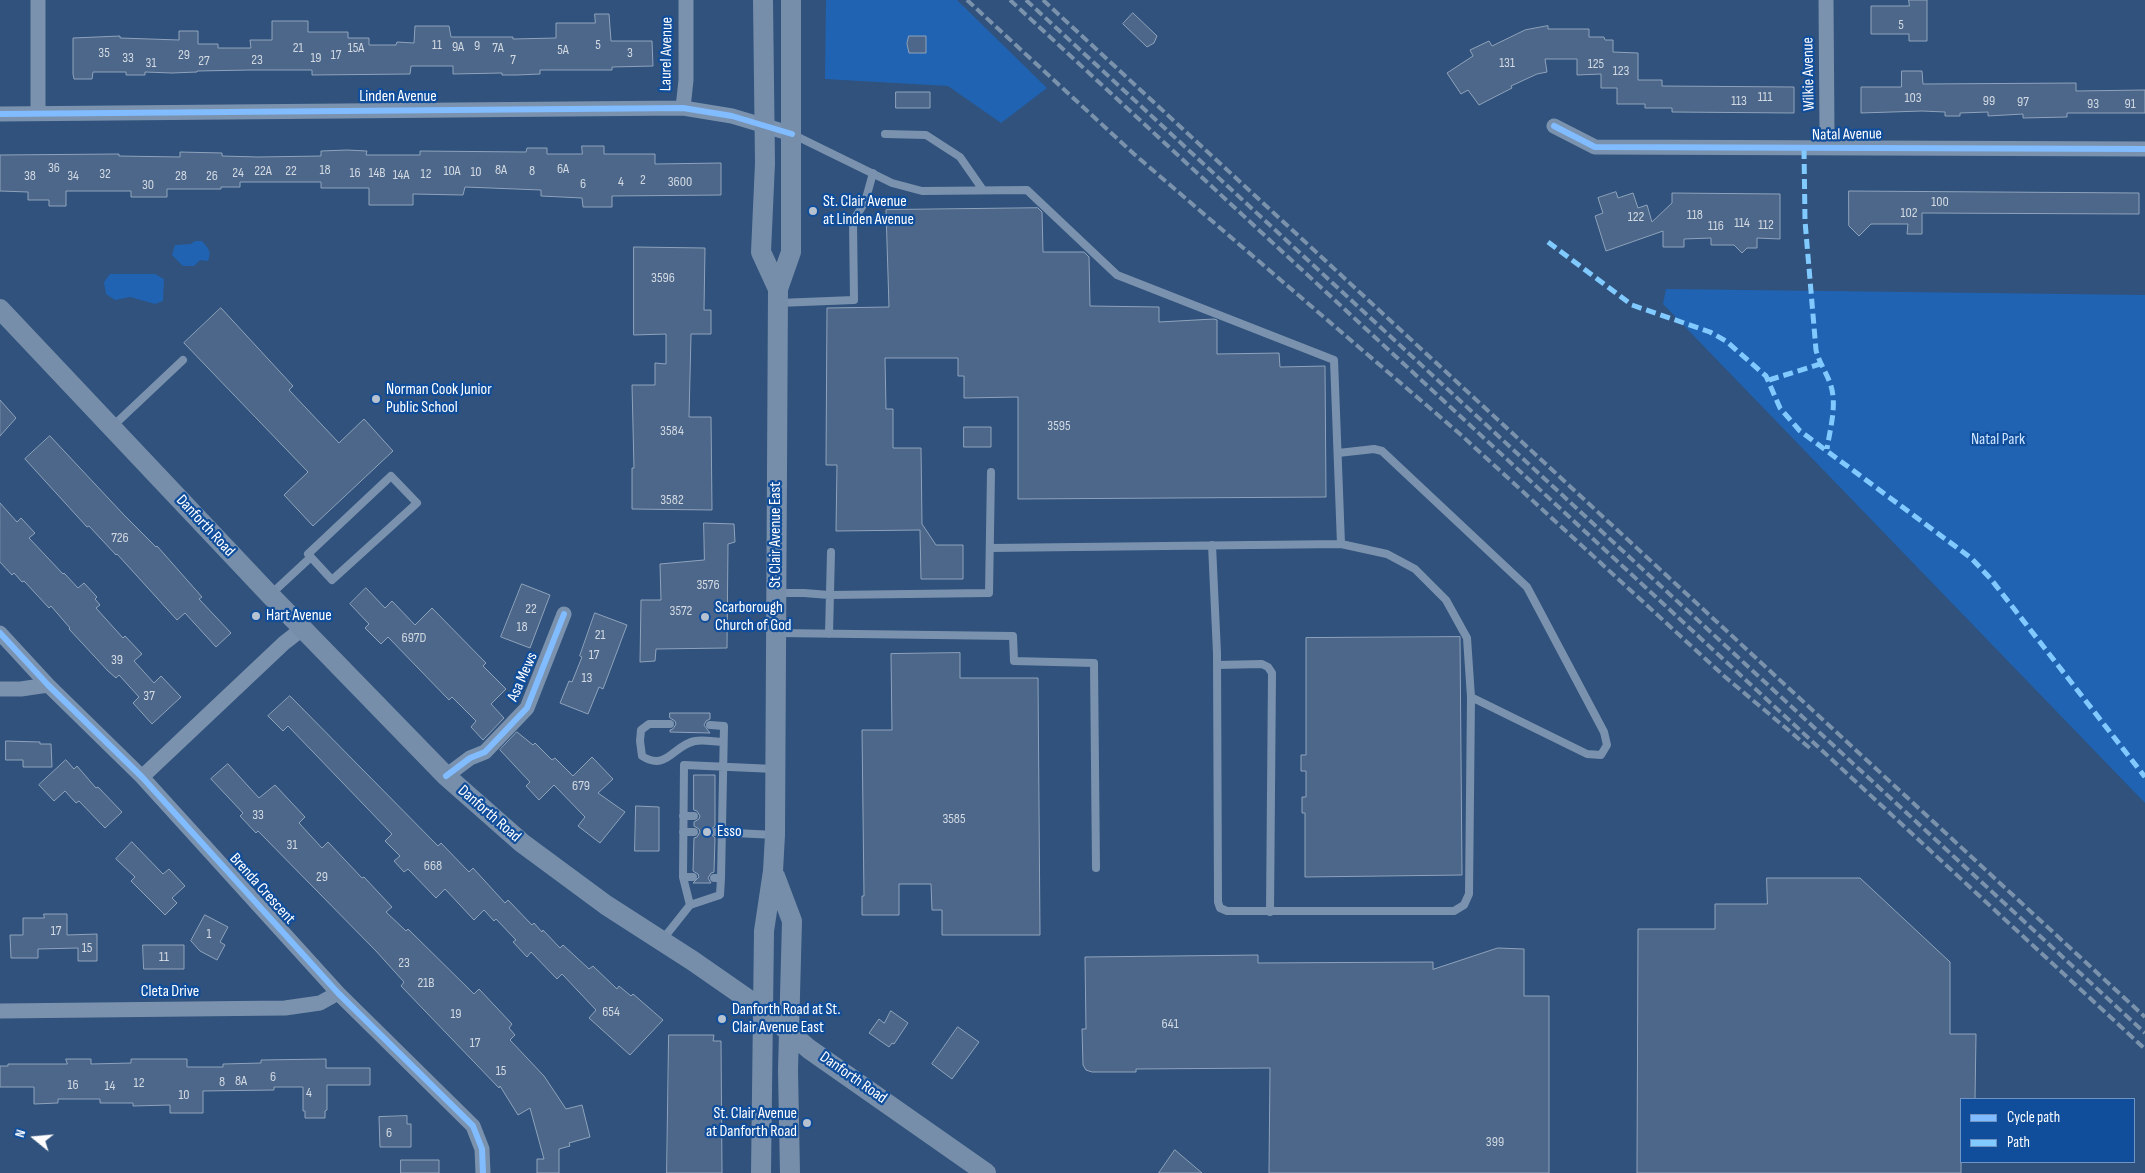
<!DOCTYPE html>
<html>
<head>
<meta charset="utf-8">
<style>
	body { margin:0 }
	#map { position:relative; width:2145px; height:1173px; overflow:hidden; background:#30527c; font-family:"Sofia Sans Condensed",sans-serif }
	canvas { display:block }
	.legend { position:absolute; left:1960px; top:1098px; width:175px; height:65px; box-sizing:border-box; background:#104e9c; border:1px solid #7095c4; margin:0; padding:6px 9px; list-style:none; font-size:15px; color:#fff }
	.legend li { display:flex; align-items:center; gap:10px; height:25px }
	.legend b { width:25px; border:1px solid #7095c4 }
	.north { position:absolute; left:10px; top:1113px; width:50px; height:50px; -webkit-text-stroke:4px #104e9c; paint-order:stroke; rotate:287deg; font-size:14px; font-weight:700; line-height:20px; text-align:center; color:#fff }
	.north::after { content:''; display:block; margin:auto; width:18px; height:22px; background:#fff; clip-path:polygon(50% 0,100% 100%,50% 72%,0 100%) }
</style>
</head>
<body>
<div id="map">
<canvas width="2145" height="1173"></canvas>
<ul class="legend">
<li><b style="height:6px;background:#80bcff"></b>Cycle path</li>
<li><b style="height:6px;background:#80caff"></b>Path</li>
</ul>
<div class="north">N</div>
</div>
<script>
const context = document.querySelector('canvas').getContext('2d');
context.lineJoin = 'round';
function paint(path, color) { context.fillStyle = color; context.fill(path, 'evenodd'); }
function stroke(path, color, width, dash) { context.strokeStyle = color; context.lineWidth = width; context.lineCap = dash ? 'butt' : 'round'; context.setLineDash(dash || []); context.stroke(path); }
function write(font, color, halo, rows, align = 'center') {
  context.font = font + ' "Sofia Sans Condensed",sans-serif'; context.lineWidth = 4.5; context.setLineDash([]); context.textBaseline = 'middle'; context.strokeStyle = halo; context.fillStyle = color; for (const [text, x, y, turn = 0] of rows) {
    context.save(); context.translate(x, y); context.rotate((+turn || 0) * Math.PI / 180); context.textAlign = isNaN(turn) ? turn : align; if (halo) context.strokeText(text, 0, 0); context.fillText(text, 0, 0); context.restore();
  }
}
paint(new Path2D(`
	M826,0H957L1047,88L1001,123L948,86L825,79Z
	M195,241H202C208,248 212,251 208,261L200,260L194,266H183L172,255L175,245L191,244Z
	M110,274H155L164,279L163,301L155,304L130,297L115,300L106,294L104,282Z
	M1666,289L2145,295V803L1663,304Z`), '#2063b2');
const building = new Path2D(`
	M1909,0H1927V41H1909V34H1871V6H1909Z
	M1133,13L1157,36L1154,43L1147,47L1123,24Z
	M595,14H609L611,41H652L653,66L612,67V70H540V74L517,75H502V73L453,74V66H411L410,74L312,75V70H251L197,71V72L172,73L145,72V75H126V72H93L92,79H74L73,74V38L120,36V38L179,40V31H198V44H218V48H251L250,40H272V21H308V32H348V38H369V45H396L397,42L414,43L415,26H449L451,37H513V39L556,38V23H595Z
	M1548,26V29H1589V37H1604L1605,40H1613V52L1638,53V80H1662V86L1794,87V113L1672,112V108H1645V104H1617V88H1601V74L1577,75V59H1545L1547,72L1537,74L1511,86L1512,88L1479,105L1468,90L1461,94L1447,73L1473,56L1470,50L1489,41L1492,46L1525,30Z
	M909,36H926V53H909L907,44Z
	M1902,71H1922L1923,84L2076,83V91L2145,90V113H2067V117L2023,118V114L1988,116V112L1960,113V116H1945V112L1922,111L1861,113V87H1901Z
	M896,92H930V108H896Z
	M582,146H604V154H655V164L721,163V195L612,196V207H583L582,198L541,196V190L465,187L463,195L413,194V205H369V188H321V182H240V187H221V189H167V197H131V191H66V206H49V200H28V192L0,191V155L119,154V156L180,157V152L222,153V156L258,157L321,156V151L347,150L367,151L366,155H420V151L526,152L527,148H547V154H582Z
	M1849,191L2139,193V214L1922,213V234H1907L1908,224H1871L1859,236L1849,226Z
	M1616,192L1618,198L1633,193L1638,208L1647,205L1652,222L1672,203V193L1780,194V239L1757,238V248H1747L1742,253L1734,245H1711V238L1684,239V247H1663V231L1606,251L1595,216L1603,213L1598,198Z
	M1038,208L1042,212L1043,252H1084L1089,257L1090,306L1159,307V322L1214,319L1217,320V354L1279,353L1280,367L1325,366L1326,497L1018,499V397L964,398V376H958V358H885L886,409H893V448H921L922,524L936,545H963V579H921L920,530L836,531L837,465H826L827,308L889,307L886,210Z
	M634,247L705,248L704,310H711V334H691L689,417H711L712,510L632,509V468H634L632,385H655V363L666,364V334L634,335Z
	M221,308L293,386L289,390L339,443L364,419L393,451L313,526L284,495L308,472L184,343Z
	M0,400L16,418L0,436Z
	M964,427H991V447H964Z
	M50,436L124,515L156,547L157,546L202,597L199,599L231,633L216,647L185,613L177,620L117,554L116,555L89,526L87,527L25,459Z
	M0,503L17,522L21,518L35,533L29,538L63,574L64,573L78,588L84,583L97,597L95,599L100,605L96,608L123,638L125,636L142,654L134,661L154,683L161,676L181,697L152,724L133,703L139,697L119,675L116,678L108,671L69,629L70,628L51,606L49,608L24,581L22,582L14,573L12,575L0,562Z
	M704,523L734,524L735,542L728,544L727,648L656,649L655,661L640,662L641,600H661L660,564L704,560Z
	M522,584L550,595L530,648L501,637Z
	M366,588L385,608L392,601L415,625L432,608L486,663L483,666L506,689L491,704L504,718L483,740L471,727L476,721L452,697L449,700L388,637L381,644L365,628L369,624L350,604Z
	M595,613L627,625L603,689L599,687L588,714L560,703L569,681L572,682L582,657L580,656Z
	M1460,637L1462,875L1305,877V813H1302V797H1306V771H1301V755H1306V638Z
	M960,653V678H1038L1040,935H942V910H932L931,884H899V915H862V896H864L862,730H892L891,654Z
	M290,696L438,846L441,843L469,872L473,868L505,903L508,900L532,925L534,923L542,932L543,930L560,948L563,945L589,969L593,966L617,989L619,986L631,996L633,994L663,1020L630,1055L589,1018L596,1010L562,974L557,979L531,952L527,957L513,942L516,940L496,919L494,921L484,910L474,920L445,889L436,898L408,869L404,872L394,861L400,856L385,841L392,834L288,726L283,731L268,716Z
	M670,713H710V719L706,721L704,725L710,733L670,732V730L673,729L676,724L675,721L670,718Z
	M517,732L533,745L535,743L552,760L555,758L573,776L592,757L613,779L598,793L625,812L600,843L578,826L585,817L554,785L539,800L526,786L530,782L500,750Z
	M6,741L40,742V744H51L52,767H23V760H6Z
	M66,760L74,769L77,766L96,788L98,787L122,812L105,828L79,801L76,803L65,791L54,801L39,785Z
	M228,764L259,798L275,785L305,817L299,823L322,848L328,842L362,878L364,877L392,907L386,912L406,931L408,929L474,994L479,989L512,1024L509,1028L515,1035L510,1040L544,1076L566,1109L582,1105L590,1137L569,1143L570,1146L559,1149V1173H537V1159H544L530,1108L518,1115L500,1086L499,1088L401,986L404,982L376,951L258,831L256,833L240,816L243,813L211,779Z
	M694,775H715V826L711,829L709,832L715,838L714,872L711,873L708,878L711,883H693L699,877L698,874L693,871L694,838L697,837L700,832L699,829L694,826V822L699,819L700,816L697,811L694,810Z
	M636,806L659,807V851H635Z
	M132,842L163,874L169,869L185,886L172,898L177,903L165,915L131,881L135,877L116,859Z
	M1767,878H1860L1950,962V1034H1976L1975,1099H1961V1173H1637L1638,929H1715V904H1767Z
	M44,914H67V935L97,934V961H78V948L38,949V958H11L10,935H23V918H44Z
	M205,915L228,927L220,942L225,945L217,960L200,951L191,941Z
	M143,945H184V969H144Z
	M1498,948L1524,949V996H1549V1173H1269L1270,1068L1136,1069V1072H1092L1086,1070L1083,1065L1082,1029H1086L1085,957L1258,955V963L1433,962V969Z
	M891,1011L908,1023L894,1044L892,1043L889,1047L869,1033L879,1019L884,1023Z
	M958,1027L979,1042L952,1079L932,1064Z
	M669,1035H714L713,1041H721L722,1173H667Z
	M66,1059H91V1064L131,1063V1059H187V1067H223V1064L261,1063V1060L326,1059V1068H370V1085H327V1110L325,1111V1118H305V1111H303V1087H274V1090L203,1091V1113H170V1105L133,1106V1103H100V1099H58V1103L34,1104V1087H0V1066H8V1064H67Z
	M407,1116V1124H411V1147H380L379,1117Z
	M1175,1150L1202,1173H1159Z
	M401,1160H439V1173H401Z`);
paint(building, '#4c678a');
stroke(building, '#8fa3bb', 1);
stroke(new Path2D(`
	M792,134L892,183L922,191L1027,190L1117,275L1334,360L1341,544L990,548
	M885,134L926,135L960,157L983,190
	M778,303L854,300L853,221L865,202L873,173
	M113,426L183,360
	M1338,453L1374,449L1382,451L1527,587L1604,732L1607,745L1601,755L1587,754L1471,697L1467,638L1446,600L1415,569L1387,554L1341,544
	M391,476L417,503L332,580L308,554Z
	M1212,545L1217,653L1218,902L1220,908L1227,911H1454L1464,905L1469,894L1471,697
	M778,593H804L829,595L989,593L991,472
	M270,595L311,557
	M777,633L1013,636L1014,661L1094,663L1096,868
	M829,634L831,552
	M1217,665L1262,664L1268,667L1272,673L1270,912
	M670,724H649L641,730L640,741L642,756C667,772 673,745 695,741C704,739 715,742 723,742
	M710,725L724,726L721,878H714
	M683,816H694
	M683,832H694
	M715,832L775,835
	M683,877H693
	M690,905L720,895L721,878
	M663,939L690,905L683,877L684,765L775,769`), '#7b92ae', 8);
stroke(new Path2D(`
	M38,0V113
	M1826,0L1827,131L1830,147
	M683,108L686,80V0
	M0,114L683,108L732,116L792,134
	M1554,126L1595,147L2145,149
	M0,633L48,685L142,777L338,993L473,1126L482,1149L483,1173
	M0,689H21L48,685
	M446,776L470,758L485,752L527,708L564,614
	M142,777L284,643L302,629
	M0,1011L285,1008L320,1003L338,993`), '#7b92ae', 15);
stroke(new Path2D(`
	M763,0L765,163L761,252L778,289
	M0,309L270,595L446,776L522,843L606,905L693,961L762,1009L809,1049L986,1173
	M775,876L792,921L788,1070L790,1173
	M761,1173L764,931L773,871L775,835L778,289L791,252V0`), '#768eaa', 20);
stroke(new Path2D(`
	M967,0L1134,154L1460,434L1724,676L1812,750
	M1010,0L2145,1049
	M1026,0L2145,1033
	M1043,0L2145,1017`), '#7b92ac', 4, [9, 4]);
stroke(new Path2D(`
	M1804,149L1805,221L1816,350C1819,363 1827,373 1831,386C1837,406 1830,429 1827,449
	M1548,242L1632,305L1710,332L1726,341L1766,376L1780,408L1800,431L1971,558L1990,578L2145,777
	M1769,380L1820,364`), '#80caff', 5, [10, 5]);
stroke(new Path2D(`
	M0,114L683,108L732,116L792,134
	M1554,126L1595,147L2145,149
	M0,633L48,685L142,777L338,993L473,1126L482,1149L483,1173
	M446,776L470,758L485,752L527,708L564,614`), '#80bcff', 6);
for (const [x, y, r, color] of [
	[813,211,5,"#b7c2d1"],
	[376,399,5,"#b7c2d1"],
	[256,616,5,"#b7c2d1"],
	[705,617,5,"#b7c2d1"],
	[707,832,5,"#b7c2d1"],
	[722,1019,5,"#b7c2d1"],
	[807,1123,5,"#b7c2d1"]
]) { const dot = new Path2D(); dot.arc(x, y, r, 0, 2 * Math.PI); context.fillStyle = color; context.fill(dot); stroke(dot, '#104e9c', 2); }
write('14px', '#d2d9e2', null, [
	["5",1901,25],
	["11",437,45],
	["5",598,45],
	["9",477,46],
	["9A",458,47],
	["21",298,48],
	["15A",356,48],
	["7A",498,48],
	["5A",563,50],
	["35",104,53],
	["3",630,53],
	["29",184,55],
	["17",336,55],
	["33",128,58],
	["19",316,58],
	["23",257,60],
	["7",513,60],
	["27",204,61],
	["31",151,63],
	["131",1507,63],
	["125",1596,64],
	["123",1621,71],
	["111",1765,97],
	["103",1913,98],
	["113",1739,101],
	["99",1989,101],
	["97",2023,102],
	["93",2093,104],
	["91",2130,104],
	["36",54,168],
	["6A",563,169],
	["18",325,170],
	["8A",501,170],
	["22A",263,171],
	["22",291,171],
	["10A",452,171],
	["8",532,171],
	["10",476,172],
	["24",238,173],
	["16",355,173],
	["14B",377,173],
	["32",105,174],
	["12",426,174],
	["14A",401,175],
	["38",30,176],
	["34",73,176],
	["28",181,176],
	["26",212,176],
	["2",643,180],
	["4",621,182],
	["3600",680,182],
	["6",583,184],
	["30",148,185],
	["100",1940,202],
	["102",1909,213],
	["118",1695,215],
	["122",1636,217],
	["114",1742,223],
	["112",1766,225],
	["116",1716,226],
	["3596",663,278],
	["3595",1059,426],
	["3584",672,431],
	["3582",672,500],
	["726",120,538],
	["3576",708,585],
	["22",531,609],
	["3572",681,611],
	["18",522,627],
	["21",600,635],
	["697D",414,638],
	["17",594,655],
	["39",117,660],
	["13",587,678],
	["37",149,696],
	["679",581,786],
	["33",258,815],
	["3585",954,819],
	["31",292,845],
	["668",433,866],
	["29",322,877],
	["17",56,931],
	["1",209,934],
	["15",87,948],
	["11",164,957],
	["23",404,963],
	["21B",426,983],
	["654",611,1012],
	["19",456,1014],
	["641",1170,1024],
	["17",475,1043],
	["15",501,1071],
	["6",273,1077],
	["8A",241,1081],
	["8",222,1082],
	["12",139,1083],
	["16",73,1085],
	["14",110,1086],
	["4",309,1093],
	["10",184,1095],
	["6",389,1133],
	["399",1495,1142]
]);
write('16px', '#fff', '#104e9c', [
	["Laurel Avenue",667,54,-89],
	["Wilkie Avenue",1809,74,-91],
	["Linden Avenue",398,97],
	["Natal Avenue",1847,135,-1],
	["Danforth Road",205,526,47],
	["St Clair Avenue East",776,535,-90],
	["Asa Mews",523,677,-66],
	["Danforth Road",489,814,41],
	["Brenda Crescent",262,889,48],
	["Cleta Drive",170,992],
	["Danforth Road",853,1078,35]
]);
write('16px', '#fff', '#104e9c', [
	["St. Clair Avenue",823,202],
	["at Linden Avenue",823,220],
	["Norman Cook Junior",386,390],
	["Public School",386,408],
	["Scarborough",715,608],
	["Church of God",715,626],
	["Hart Avenue",266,616],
	["Esso",717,832],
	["Danforth Road at St.",732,1010],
	["Clair Avenue East",732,1028],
	["St. Clair Avenue",797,1114,"right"],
	["at Danforth Road",797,1132,"right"]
], 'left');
write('16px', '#cde4fe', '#104e9c', [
	["Natal Park",1998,440]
]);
</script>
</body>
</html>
